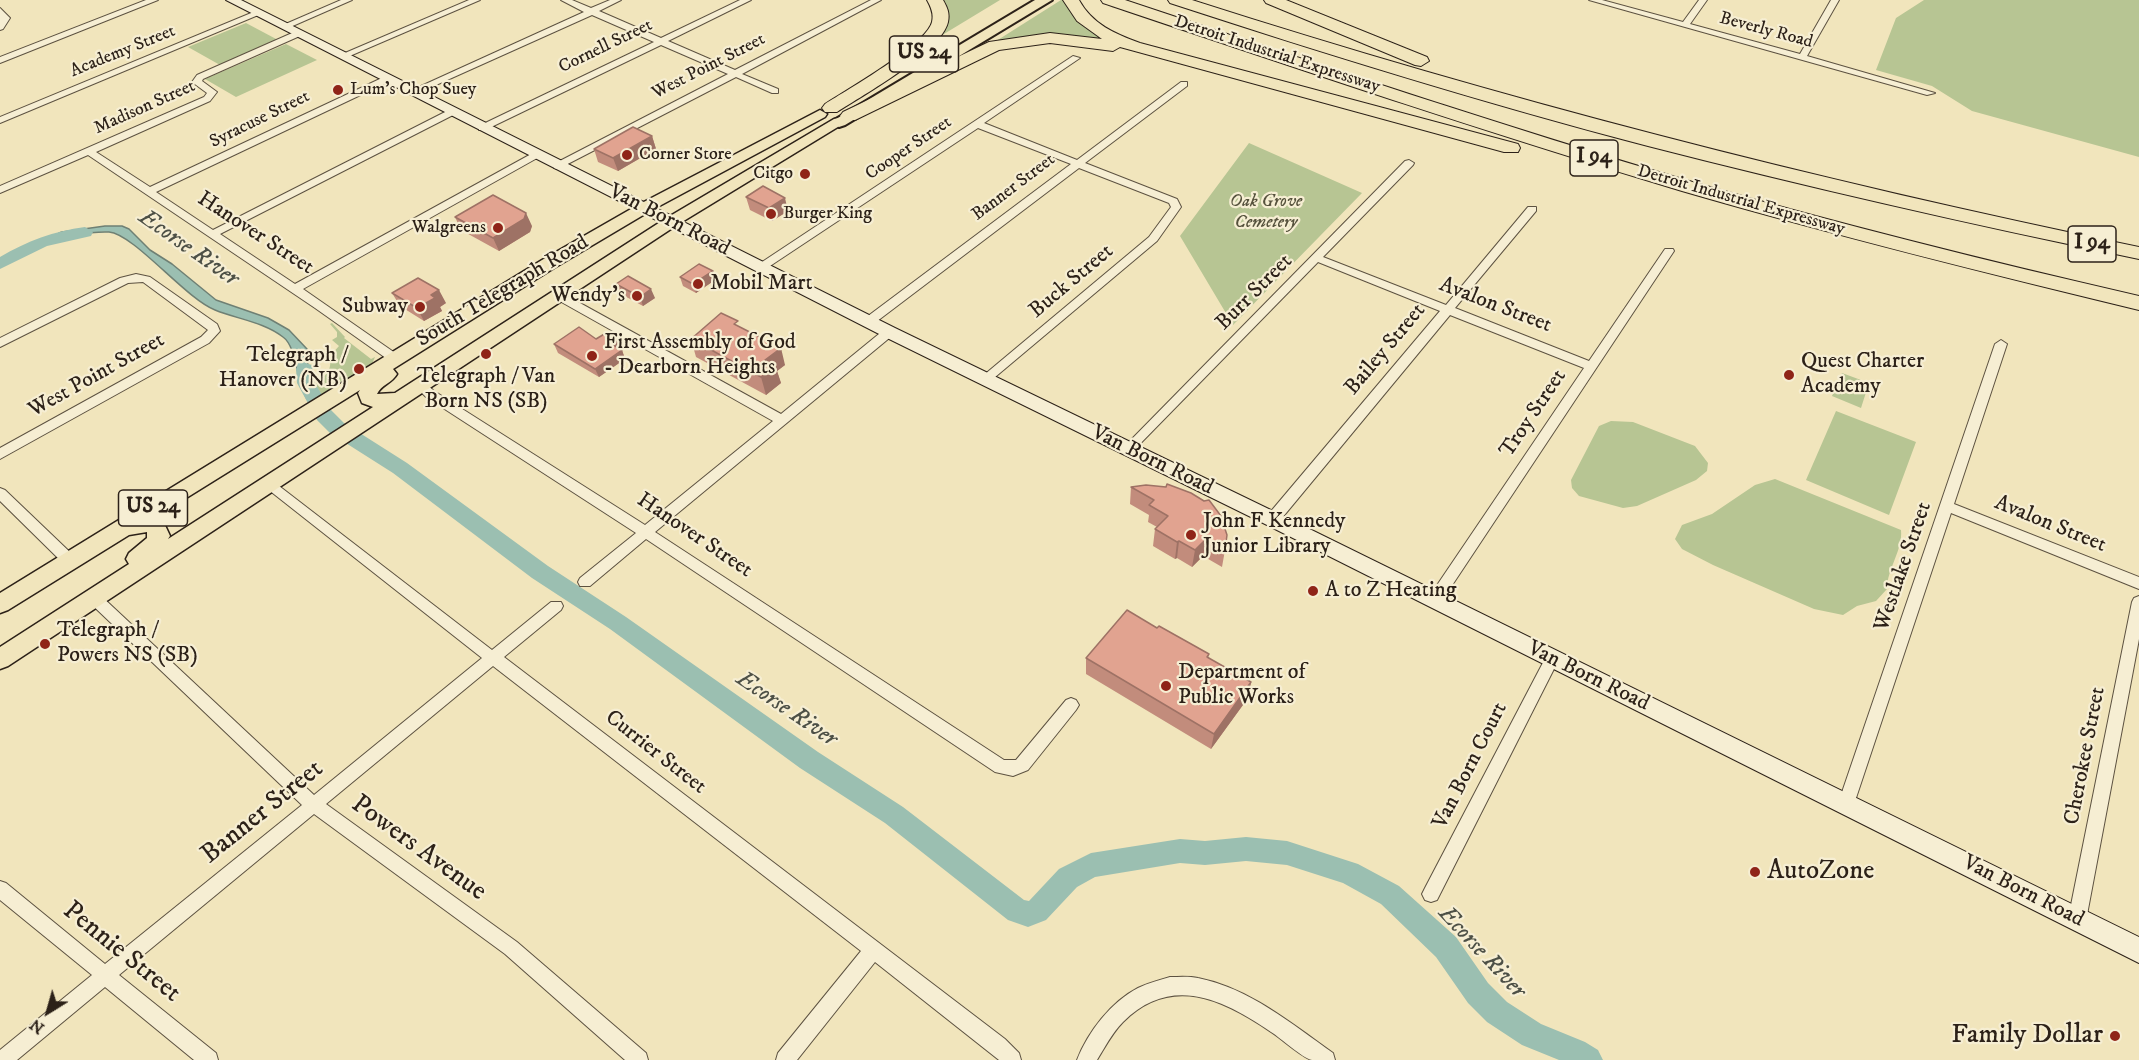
<!DOCTYPE html>
<html>
<head>
<meta charset="utf-8">
<style>
	body { margin:0 }
	#map { position:relative; width:2139px; height:1060px; overflow:hidden; background:#f1e5bc; font-family:"IM FELL DW Pica",serif }
	canvas { display:block }
	.north { position:absolute; left:18px; top:982px; width:60px; height:60px; -webkit-text-stroke:4px #f6eed3; paint-order:stroke; rotate:217deg; font-size:16px; font-weight:700; line-height:24px; text-align:center; color:#2c2118 }
	.north::after { content:''; display:block; margin:auto; width:21px; height:27px; background:#2c2118; clip-path:polygon(50% 0,100% 100%,50% 72%,0 100%) }
</style>
</head>
<body>
<div id="map">
<canvas width="2139" height="1060"></canvas>
<div class="north">N</div>
</div>
<script>
const context = document.querySelector('canvas').getContext('2d');
context.lineJoin = 'round';
function paint(path, color) { context.fillStyle = color; context.fill(path, 'evenodd'); }
function stroke(path, color, width, dash) { context.strokeStyle = color; context.lineWidth = width; context.lineCap = dash ? 'butt' : 'round'; context.setLineDash(dash || []); context.stroke(path); }
function write(font, color, halo, rows, align = 'center') {
  context.font = font + ' "IM FELL DW Pica",serif'; context.lineWidth = 4.5; context.setLineDash([]); context.textBaseline = 'middle'; context.strokeStyle = halo; context.fillStyle = color; for (const [text, x, y, turn = 0] of rows) {
    context.save(); context.translate(x, y); context.rotate((+turn || 0) * Math.PI / 180); context.textAlign = isNaN(turn) ? turn : align; if (halo) context.strokeText(text, 0, 0); context.fillText(text, 0, 0); context.restore();
  }
}
paint(new Path2D(`
	M940,0H1000L939,37Z
	M1061,0H1066C1072,19 1087,29 1103,38L1100,40L993,43Z
	M1924,0H2139V157L1972,111L1932,86L1876,70L1896,18Z
	M246,23L278,40L220,65L188,47Z
	M286,44L317,60L236,97L205,79Z
	M1249,143L1362,193L1233,325L1180,236Z
	M332,323L345,337L344,338L371,359L375,357L372,364L322,395L315,384C326,375 332,372 330,356L339,346L332,340L337,337V332L330,324Z
	M1842,373L1869,383L1861,408L1832,396Z
	M1836,411L1916,442L1889,515L1806,480Z
	M1611,421L1633,422L1695,446L1708,463L1707,471L1696,480L1637,506L1623,508L1579,496L1572,488L1571,480L1599,426Z
	M1775,479L1901,530C1903,550 1887,569 1887,589L1876,601L1857,606L1843,615L1814,609L1713,565L1682,549L1675,539L1682,525L1712,514L1755,485Z`), '#b7c593');
const water = new Path2D(`
	M105,226H122L129,229L150,250L172,264L216,300L268,318L289,330L307,349L308,374L318,392L307,399C296,381 297,347 283,337C264,322 237,319 215,310C186,299 134,234 109,232C93,231 75,235 59,237V233L62,232Z`);
paint(water, '#9bbfb1');
stroke(water, '#6f8074', 1.5);
paint(new Path2D(`
	M85,227L93,232L91,236L47,246L0,269V257C27,241 54,231 85,227Z
	M305,363L312,365L315,383L331,410L344,423L407,463L548,566L626,617L818,752L903,807L1024,900L1029,901L1059,869L1091,853L1180,839L1205,841L1246,837L1287,841L1358,864L1399,886L1456,937L1488,983L1507,1002L1541,1024L1585,1042L1598,1050L1603,1060H1559L1522,1045L1487,1022L1468,1003L1436,957L1381,904L1343,883L1287,865L1246,861L1205,865L1180,863L1095,877L1077,887L1046,920L1028,927L1008,920L885,823L800,768L610,629L532,578L393,473L330,433L317,420L297,383L296,369L298,365Z`), '#9bbfb1');
const minor = new Path2D(`
	M146,0H158L0,63V57Z
	M341,0H352L288,28L281,26Z
	M469,0H480L345,58L338,56Z
	M561,0H572L591,8L610,0H621L599,11L661,38L740,0H751L668,41L735,70L871,0H881L742,74L778,89V93H772L736,77L558,169L554,168V164L728,74L661,45L485,130H479V126L654,42L592,15L416,94L408,92L584,12Z
	M1589,0H1602L1683,22L1699,0H1707L1690,24L1800,54L1831,0H1839L1807,56L1935,93L1927,95Z
	M0,8L10,18L3,29L0,30Z
	M256,11L263,13L0,123V117Z
	M299,30L303,33L302,35L203,79L202,81L217,92L210,101L96,152L150,187L384,77H390V81L156,192L213,230L449,110H455V114L220,234L295,284L533,153H539V157L303,289L398,355L400,358L398,361H390L315,308L88,155L0,193V186L204,97L207,93L192,82L197,75Z
	M1073,56L1080,58L984,123L1077,160L1181,82H1187V86L1085,163L1177,199L1181,207L1157,241L988,383H980L978,380L1149,237L1171,207L1169,203L1079,168L872,325H864V319L1071,164L978,128L764,270H756V266Z
	M1409,160L1414,163L1413,165L1323,257L1446,305L1528,207H1536V211L1455,308L1589,361L1665,249H1673L1674,251L1439,605H1429L1427,601L1429,597L1584,368L1450,315L1277,524H1267L1265,520L1267,516L1440,311L1318,262L1132,452L1128,454L1122,449L1405,161Z
	M136,274L150,277L217,324L220,331L209,343L0,459V448L201,337L208,330L143,282L128,283L0,347V338L120,278Z
	M560,292L781,414L885,329H893L895,332L893,335L655,532L1004,760H1016L1066,700L1071,698L1076,700L1079,705L1076,710L1028,770L1013,776L995,772L646,539L590,586H580L578,582L580,578L636,533L426,397L414,385L416,382H424L434,391L645,525L773,421L556,299L554,296Z
	M2001,340L2007,344L1954,504L2139,577V589L1951,513L1854,804L1852,809L1846,811L1840,809L1838,804L1995,344Z
	M270,479L492,650L551,602H561L563,606L561,610L504,657L1005,1039L1019,1053L1021,1060H999L875,962L797,1060H776L778,1053L861,951L493,666L326,804L517,942L646,1053L648,1060H625L505,954L314,814L119,975L216,1053L218,1060H194L105,987L17,1060H0V1050L92,975L0,900V881L6,883L105,964L302,805L89,602L87,598L89,594H99L314,795L482,658L265,487L263,484L265,481Z
	M0,488L5,490L74,556L76,560L74,564H64L0,501Z
	M2139,596V639L2086,920L2083,926L2077,928L2071,926L2068,920L2132,602L2134,598Z
	M1552,653L1557,655L1559,659L1437,900L1431,902L1425,900L1422,894L1425,888L1547,655Z
	M1170,977C1179,977 1189,976 1198,978C1249,988 1292,1024 1333,1053L1335,1060C1328,1060 1320,1060 1312,1060C1302,1058 1281,1038 1271,1032C1223,999 1171,974 1123,1022C1112,1033 1105,1047 1097,1060H1077C1088,1032 1111,1002 1138,988C1148,983 1160,980 1170,977Z`);
const secondary = new Path2D(`
	M226,0H241L895,328L1277,513L2139,937V963L1263,523L883,336Z`);
const primary = new Path2D(`
	M820,110L827,114L825,117L650,211L554,268L393,369L397,374C392,383 381,385 377,394L395,393L665,219L834,119L839,118L846,122L677,225L8,666L0,669V647L129,564L126,559L129,553L147,538V532L129,535L8,610L0,613V593L542,260L638,205ZM360,390L358,393L362,403L373,407L168,539L170,536L163,521L154,518Z`);
const trunk = new Path2D(`
	M1035,0H1052L845,125L839,127L831,122Z`);
const motorway = new Path2D(`
	M927,0H943C947,7 950,13 948,22C942,51 863,95 837,112H825L822,108L825,104C847,90 926,45 932,22C934,14 931,7 927,0Z
	M1063,0H1079C1092,24 1115,34 1140,43L1518,144L1520,148L1518,152H1504L1120,47L1113,51L1050,43L999,50L855,120H843L840,116L843,112L989,42L1050,33L1102,39L1077,21Z
	M1101,0H1125C1315,63 1504,127 1696,183C1843,225 1991,262 2139,296V310C1986,273 1833,235 1682,191C1488,133 1296,68 1103,3Z
	M1168,0H1192C1503,100 1819,181 2139,247V259C1975,225 1811,188 1648,146C1487,104 1329,55 1170,3Z
	M1264,0H1286L1427,57L1429,61L1421,66L1415,65L1266,3Z`);
stroke(minor, '#5d5241', 2);
stroke(secondary, '#2c2118', 2);
stroke(primary, '#2c2118', 3);
stroke(trunk, '#2c2118', 4);
stroke(motorway, '#2c2118', 2);
paint(minor, '#f6eed3');
paint(secondary, '#f6eed3');
paint(primary, '#f1e5bc');
paint(trunk, '#f1e5bc');
paint(motorway, '#f1e5bc');
paint(new Path2D(`
	M652,136L656,149L618,171L598,162L594,149Z
	M746,197L788,211L772,221L750,210Z
	M455,217L532,226L530,232L499,251L461,230Z
	M713,271L715,280L696,293L683,286L680,277Z
	M616,284L655,298L643,306L619,293Z
	M392,293L446,303L440,307L442,311L424,321L400,306Z
	M739,326L785,365L777,371L781,383L766,395L696,357L691,339Z
	M596,339L620,347L619,348L622,350L625,359L599,377L558,353L554,344Z
	M1146,485L1225,550L1222,567L1203,556L1192,567L1177,558L1175,559L1153,546L1155,529L1157,527L1148,522L1149,515L1130,504L1131,487Z
	M1157,628L1209,654L1208,658L1251,682L1248,698L1211,749L1086,674V658Z`), '#c28c7c');
paint(new Path2D(`
	M652,136L656,149L618,171L613,158Z
	M785,198L788,211L772,221L769,208Z
	M526,213L532,226L530,232L499,251L493,238Z
	M713,271L715,280L696,293L693,284Z
	M651,289L655,298L643,306L640,297Z
	M439,290L446,303L440,307L442,311L424,321L417,308L431,295Z
	M616,339L620,347L614,352L610,343Z
	M781,348L785,365L777,371L781,383L766,395L761,377L765,360Z
	M622,350L625,359L599,377L595,369Z
	M1206,539L1203,556L1192,567L1195,550Z
	M1179,541L1177,558L1175,559L1177,542Z
	M1251,682L1248,698L1211,749L1214,734Z`), '#9e7265');
const building = new Path2D(`
	M633,127L652,136L613,158L594,149Z
	M763,186L785,198L769,208L746,197Z
	M493,195L526,213L524,219L493,238L455,217Z
	M699,264L713,271L693,284L680,277Z
	M628,276L651,289L640,297L616,284Z
	M418,278L439,290L431,295L435,298L417,308L392,293Z
	M721,313L738,321L734,324L781,348L765,360L776,366L761,377L691,339Z
	M579,327L596,339L606,333L616,339L610,343L622,350L595,369L554,344Z
	M1167,484L1191,493L1204,501L1209,500L1221,516L1224,526L1227,535L1225,550L1206,539L1195,550L1179,541L1177,542L1155,529L1168,516L1149,505L1154,500L1131,487L1146,485L1166,487Z
	M1127,610L1157,628L1159,626L1209,654L1207,657L1251,682L1214,734L1086,658Z`);
paint(building, '#e1a390');
stroke(building, '#9e7265', 1.5);
for (const [x, y, r, color] of [
	[338,90,6,"#8f2418"],
	[627,155,6,"#8f2418"],
	[805,174,6,"#8f2418"],
	[771,214,6,"#8f2418"],
	[498,228,6,"#8f2418"],
	[698,284,6,"#8f2418"],
	[637,296,6,"#8f2418"],
	[420,307,6,"#8f2418"],
	[486,354,6,"#8f2418"],
	[592,356,6,"#8f2418"],
	[359,369,6,"#8f2418"],
	[1789,375,6,"#8f2418"],
	[1191,535,6,"#8f2418"],
	[1313,591,6,"#8f2418"],
	[45,644,6,"#8f2418"],
	[1166,686,6,"#8f2418"],
	[1755,872,6,"#8f2418"],
	[2115,1036,6,"#8f2418"]
]) { const dot = new Path2D(); dot.arc(x, y, r, 0, 2 * Math.PI); context.fillStyle = color; context.fill(dot); stroke(dot, '#f6eed3', 2); }
write('18px', '#2c2118', '#f6eed3', [
	["Beverly Road",1766,31,15],
	["Cornell Street",606,47,-26],
	["Academy Street",123,52,-22],
	["Detroit Industrial Expressway",1277,55,18],
	["West Point Street",709,67,-27],
	["Madison Street",145,108,-24],
	["Syracuse Street",260,120,-26],
	["Cooper Street",909,149,-34],
	["Banner Street",1014,188,-37],
	["Detroit Industrial Expressway",1741,201,16]
]);
write('18px', '#2c2118', '#f6eed3', [
	["Lum's Chop Suey",350,90],
	["Corner Store",639,155],
	["Citgo",793,174,"right"],
	["Burger King",783,214],
	["Walgreens",486,228,"right"]
], 'left');
write('italic 18px', '#56523d', '#f6eed3', [
	["Oak Grove",1266,202],
	["Cemetery",1266,223]
]);
for (const [x, y, w] of [
	[924,54,69],
	[1594,158,48],
	[2092,244,48],
	[153,508,69]
]) { const box = new Path2D(); box.roundRect(x - w / 2, y - 18, w, 36, 4.5); context.fillStyle = '#f6eed3'; context.fill(box); stroke(box, '#2c2118', 1.5); }
write('bold 21px', '#2c2118', null, [
	["US 24",924,54],
	["I 94",1594,158],
	["I 94",2092,244],
	["US 24",153,508]
]);
write('22px', '#2c2118', '#f6eed3', [
	["Van Born Road",669,221,27],
	["Hanover Street",255,234,33],
	["Buck Street",1072,282,-40],
	["South Telegraph Road",503,292,-31],
	["Burr Street",1255,293,-45],
	["Avalon Street",1495,306,21],
	["Bailey Street",1386,350,-50],
	["West Point Street",97,376,-29],
	["Troy Street",1534,414,-56],
	["Van Born Road",1152,461,26],
	["Avalon Street",2050,525,22],
	["Hanover Street",694,536,34],
	["Westlake Street",1904,567,-71],
	["Van Born Road",1588,677,26],
	["Currier Street",655,753,38],
	["Cherokee Street",2086,756,-79],
	["Van Born Court",1471,766,-63],
	["Van Born Road",2023,892,27]
]);
write('22px', '#2c2118', '#f6eed3', [
	["Mobil Mart",710,284],
	["Wendy's",625,296,"right"],
	["Subway",408,307,"right"],
	["First Assembly of God",604,343],
	["- Dearborn Heights",604,368],
	["Telegraph /",347,356,"right"],
	["Hanover (NB)",347,381,"right"],
	["Quest Charter",1801,362],
	["Academy",1801,387],
	["Telegraph / Van",486,377,"center"],
	["Born NS (SB)",486,402,"center"],
	["John F Kennedy",1203,522],
	["Junior Library",1203,547],
	["A to Z Heating",1325,591],
	["Telegraph /",57,631],
	["Powers NS (SB)",57,656],
	["Department of",1178,673],
	["Public Works",1178,698]
], 'left');
write('italic 24px', '#4d5046', '#f6eed3', [
	["Ecorse River",188,249,35],
	["Ecorse River",786,710,34],
	["Ecorse River",1481,953,47]
]);
write('27px', '#2c2118', '#f6eed3', [
	["Banner Street",263,813,-39],
	["Powers Avenue",418,849,36],
	["Pennie Street",121,953,39]
]);
write('27px', '#2c2118', '#f6eed3', [
	["AutoZone",1767,872],
	["Family Dollar",2103,1036,"right"]
], 'left');
</script>
</body>
</html>
